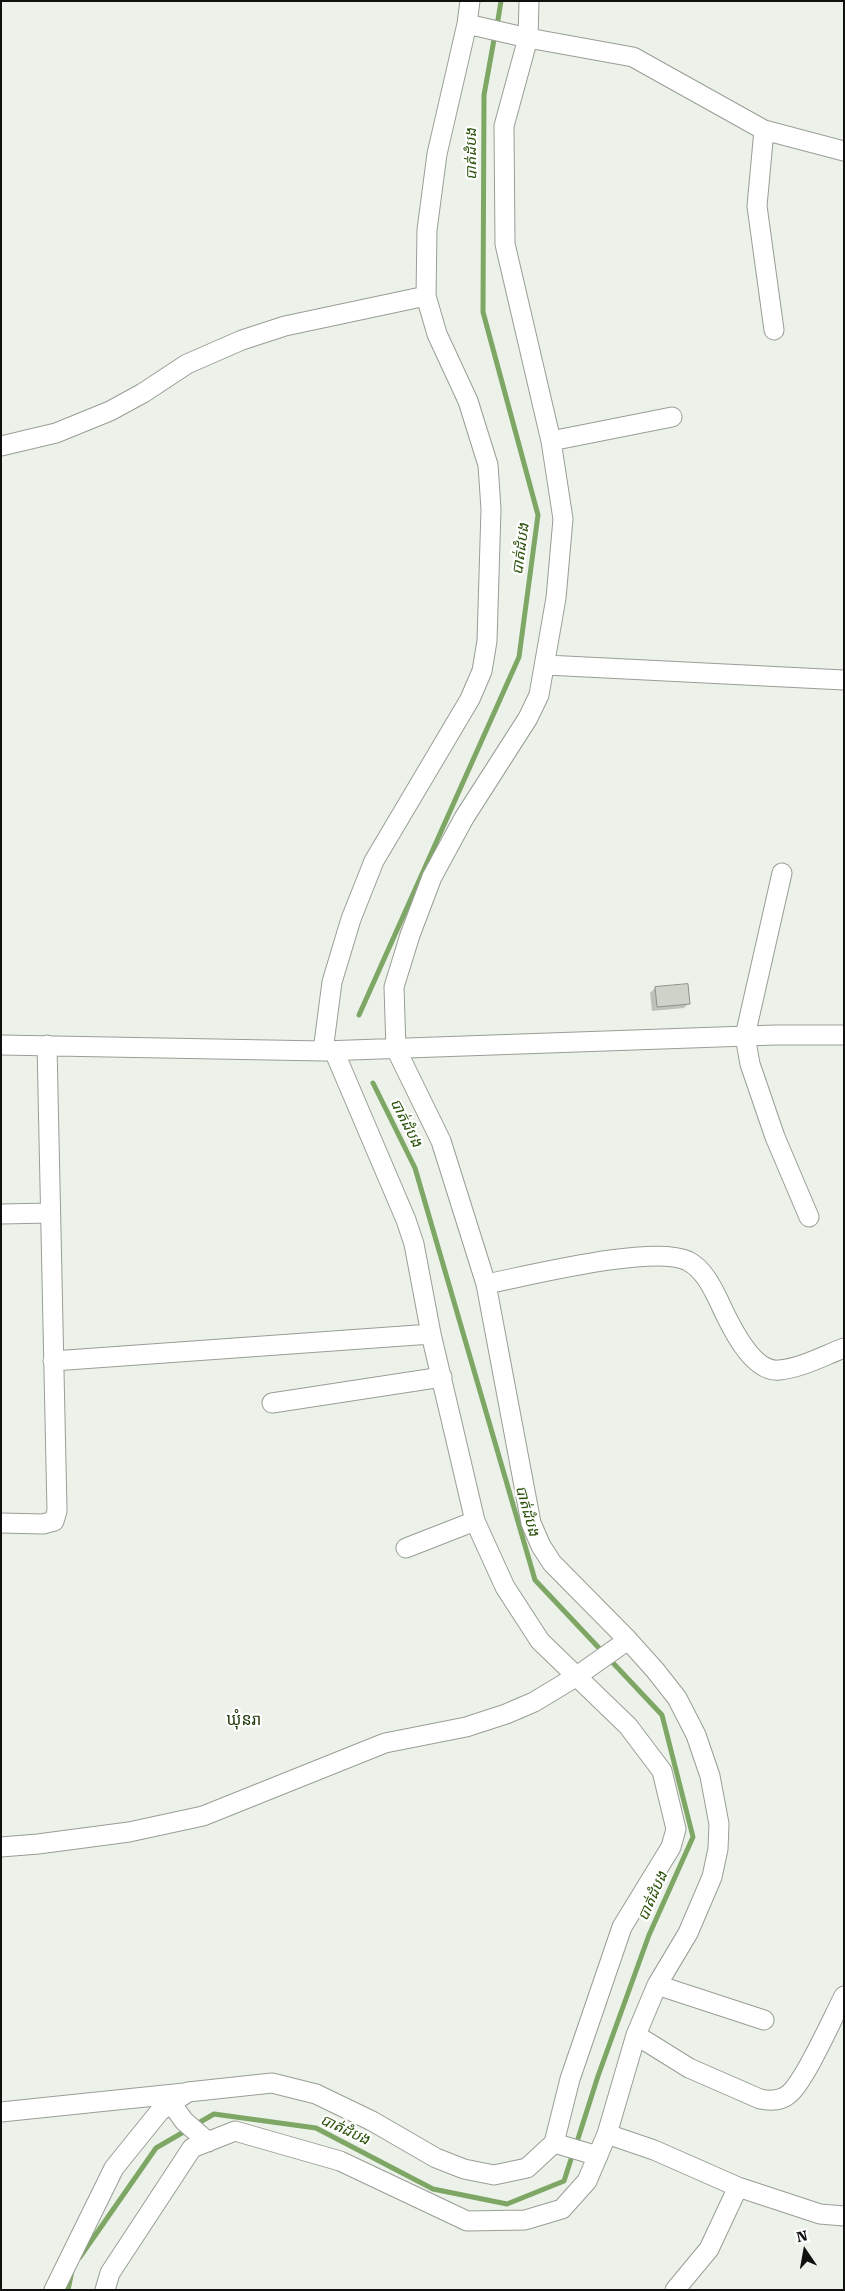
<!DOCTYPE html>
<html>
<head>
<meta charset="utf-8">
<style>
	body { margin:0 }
	#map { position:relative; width:845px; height:2291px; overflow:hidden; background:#ecf2e9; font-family:"Roboto Serif",serif }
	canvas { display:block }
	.frame { position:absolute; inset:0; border:2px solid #10110f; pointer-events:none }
	.north { position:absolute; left:780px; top:2226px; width:50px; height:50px; -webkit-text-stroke:4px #fff; paint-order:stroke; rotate:348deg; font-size:14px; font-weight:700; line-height:20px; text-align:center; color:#10110f }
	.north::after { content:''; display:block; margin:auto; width:18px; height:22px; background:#10110f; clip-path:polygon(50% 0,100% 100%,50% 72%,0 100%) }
</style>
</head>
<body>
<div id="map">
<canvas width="845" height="2291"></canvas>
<div class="frame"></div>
<div class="north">N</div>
</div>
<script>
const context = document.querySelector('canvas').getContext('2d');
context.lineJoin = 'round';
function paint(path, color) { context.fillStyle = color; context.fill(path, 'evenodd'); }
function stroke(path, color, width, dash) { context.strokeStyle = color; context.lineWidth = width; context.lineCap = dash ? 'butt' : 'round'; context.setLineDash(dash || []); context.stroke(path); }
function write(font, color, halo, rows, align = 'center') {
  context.font = font + ' "Roboto Serif","Noto Sans Khmer",serif'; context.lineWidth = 4.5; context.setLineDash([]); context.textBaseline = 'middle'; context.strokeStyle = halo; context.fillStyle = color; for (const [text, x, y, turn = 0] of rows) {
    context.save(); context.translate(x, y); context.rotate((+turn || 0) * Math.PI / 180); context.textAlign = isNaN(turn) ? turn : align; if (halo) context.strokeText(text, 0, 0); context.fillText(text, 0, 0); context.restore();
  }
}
paint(new Path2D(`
	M655,988L689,1003L684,1008L652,1011L650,993Z`), '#0003');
stroke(new Path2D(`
	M497,26L501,1
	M359,1015L519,657L538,515L483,312L484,95L495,34
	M373,1083L415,1168L535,1580L662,1715L693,1837L649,1935L598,2076L576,2145
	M195,2125L214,2114L316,2128L433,2189L507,2204L564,2181L573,2153
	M80,2257L156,2148L187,2130
	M68,2290L72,2271`), '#7ea766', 5);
const building = new Path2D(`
	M688,984L690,1004L657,1007L655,987Z`);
paint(building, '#ced3ca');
stroke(building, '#8c9289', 1);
const minor = new Path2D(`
	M467,24L528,38L633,57L764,130L844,151
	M764,130L757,206L774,330
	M551,441L672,417
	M1,446L56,433L110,411L143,393L187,364L242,340L285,326L426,296
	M546,665L844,680
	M782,873L745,1036L750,1064L775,1137L809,1217
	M1,1045L323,1051L775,1035H844
	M323,1051L332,982L351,919L374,861L470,699L482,671L487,641L491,509L488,465L468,401L437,334L426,296L427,230L437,154L467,24L470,1
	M1,1214L50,1213
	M486,1284C528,1276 653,1244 688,1261C703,1269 711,1285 718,1299C728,1321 751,1373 779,1370C801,1368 823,1356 844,1348
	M53,1361L431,1334
	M272,1403L442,1377
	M1,1523L43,1524L54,1521L57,1511L47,1045
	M406,1548L475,1521
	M1,1847L38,1844L129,1832L203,1816L385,1743L466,1727L506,1714L534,1702L577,1676L628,1640
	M657,1985L764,2020
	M636,2035L689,2068L760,2099C770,2101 781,2101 789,2094C805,2081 833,2017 844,1996
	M171,2103L184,2121L208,2142
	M1,2112L184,2093
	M607,2134L654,2150L738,2187L820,2214L844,2216
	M554,2143L598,2156
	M54,2290L114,2168L160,2111L188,2092L272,2083L316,2094L372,2121L436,2158L464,2169L494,2175L527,2168L554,2143L570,2079L622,1927L671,1847L676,1829L662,1771L628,1726L540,1641L505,1587L475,1521L431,1334L414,1244L406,1220L334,1051
	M105,2290L110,2273L192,2148L235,2131L340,2161L467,2221L525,2220L562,2209L587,2181L607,2134L636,2035L657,1985L688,1933L712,1877L718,1849L719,1824L710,1776L696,1735L677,1698L655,1670L628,1640L552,1563L541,1546L531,1523L486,1284L441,1141L396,1049L394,987L410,935L432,877L464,818L528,718L539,695L556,598L563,519L551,441L505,244L504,126L528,38L529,1
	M675,2290L709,2249L738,2187`);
stroke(minor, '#989e95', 21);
stroke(minor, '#fff', 19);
write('italic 15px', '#2c520c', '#fff', [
	["បាត់ដំបង",472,154,-90],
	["បាត់ដំបង",521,549,-82],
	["បាត់ដំបង",406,1123,63],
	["បាត់ដំបង",527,1511,74],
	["បាត់ដំបង",653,1896,-66],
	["បាត់ដំបង",345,2130,25]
]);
write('16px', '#213c0c', '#fff', [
	["ឃុំនរា",244,1720]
]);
</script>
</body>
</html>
